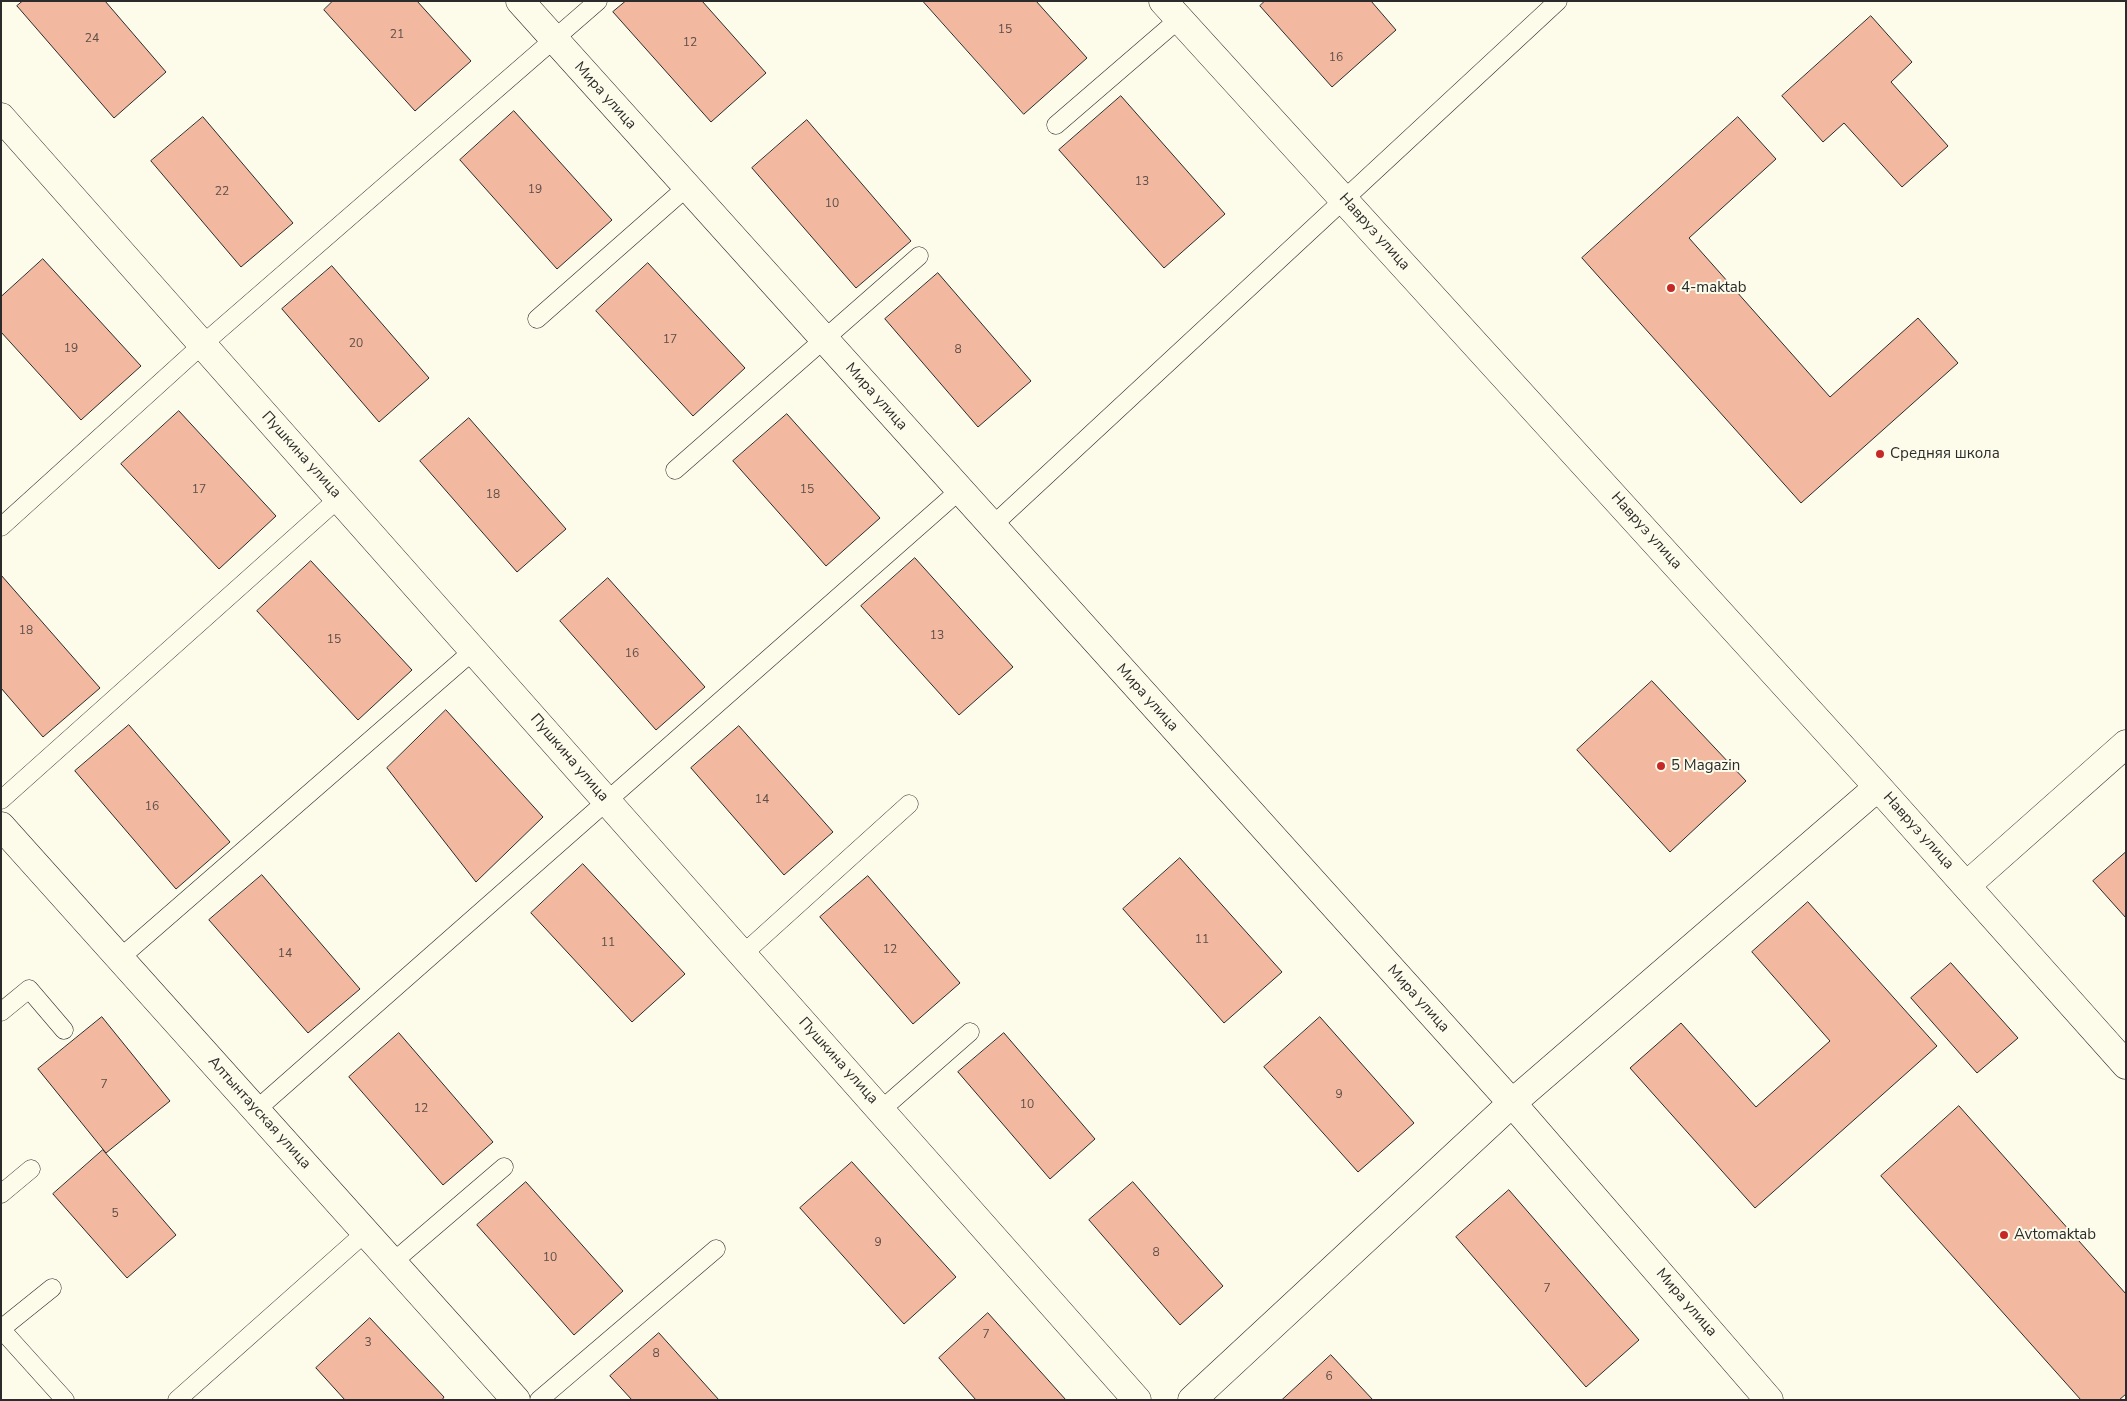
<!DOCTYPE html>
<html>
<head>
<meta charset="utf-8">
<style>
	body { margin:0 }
	#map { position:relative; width:2127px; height:1401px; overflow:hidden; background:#fdfbea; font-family:"Nunito Sans",sans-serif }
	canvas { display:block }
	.frame { position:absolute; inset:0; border:2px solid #2b2b2b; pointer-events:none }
</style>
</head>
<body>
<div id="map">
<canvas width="2127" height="1401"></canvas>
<div class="frame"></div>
</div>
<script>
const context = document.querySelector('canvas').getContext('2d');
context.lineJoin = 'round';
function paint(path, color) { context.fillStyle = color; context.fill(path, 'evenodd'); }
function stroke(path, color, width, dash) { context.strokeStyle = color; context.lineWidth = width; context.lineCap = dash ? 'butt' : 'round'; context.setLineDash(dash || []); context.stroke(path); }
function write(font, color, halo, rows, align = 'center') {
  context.font = font + ' "Nunito Sans",sans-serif'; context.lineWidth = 4; context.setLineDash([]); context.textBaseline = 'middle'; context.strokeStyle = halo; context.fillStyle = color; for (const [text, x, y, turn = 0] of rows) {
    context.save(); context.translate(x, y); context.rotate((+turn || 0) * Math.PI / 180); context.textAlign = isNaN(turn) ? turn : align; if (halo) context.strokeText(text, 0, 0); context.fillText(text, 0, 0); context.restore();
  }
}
const building = new Path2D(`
	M23,1H105L166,72L114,118L17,6Z
	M333,1H417L471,61L415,111L324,10Z
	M626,1H702L766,73L711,122L613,12Z
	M923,1H1036L1087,58L1024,114Z
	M1265,1H1371L1396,30L1332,87L1260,6Z
	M1871,16L1912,62L1891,82L1948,146L1902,187L1844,123L1823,142L1782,96Z
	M1121,96L1225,214L1164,268L1059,150Z
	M514,111L612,220L557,269L460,160Z
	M203,117L293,223L241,267L151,161Z
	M1738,117L1776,159L1689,238L1830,397L1918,318L1958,363L1801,503L1582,258Z
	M807,120L911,241L856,288L752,168Z
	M43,259L141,366L81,420L1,332V297Z
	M648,263L745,368L693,416L596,311Z
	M332,266L429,378L379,422L282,309Z
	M938,273L1031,381L978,427L885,319Z
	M179,411L276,516L219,569L121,464Z
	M787,414L880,518L826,566L733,461Z
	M469,418L566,529L517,572L420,461Z
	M915,558L1013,667L959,715L861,606Z
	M311,561L412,670L358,720L257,611Z
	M1,575L100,688L43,737L1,688Z
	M608,578L705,687L656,730L560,621Z
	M1652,681L1746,781L1670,852L1577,750Z
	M446,710L543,817L476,882L387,768Z
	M129,725L230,842L176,889L75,771Z
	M739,726L833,832L784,875L691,768Z
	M2126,852V918L2093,881Z
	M1180,858L1282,972L1224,1023L1123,909Z
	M583,864L685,974L632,1022L531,913Z
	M262,875L360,989L308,1033L209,920Z
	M868,876L960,983L913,1024L820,917Z
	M1808,902L1937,1046L1755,1208L1630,1068L1681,1023L1756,1107L1830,1041L1752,952Z
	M1951,963L2018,1038L1977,1073L1911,998Z
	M102,1017L170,1101L106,1153L38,1069Z
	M1320,1017L1414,1123L1358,1172L1264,1067Z
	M399,1033L493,1142L443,1185L349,1077Z
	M1004,1033L1095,1139L1050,1179L958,1072Z
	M1959,1106L2126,1294V1394L2119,1400H2081L1881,1176Z
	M103,1150L176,1235L127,1278L53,1194Z
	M852,1162L956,1277L904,1324L800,1208Z
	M526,1182L623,1291L574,1335L477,1225Z
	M1133,1182L1223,1286L1180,1325L1089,1220Z
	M1509,1190L1639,1340L1586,1387L1456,1237Z
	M988,1313L1066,1400H976L939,1358Z
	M370,1318L444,1397L442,1400H345L316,1368Z
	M659,1333L719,1400H632L610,1376Z
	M1331,1355L1373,1400H1282Z`);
paint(building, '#f2b8a0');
stroke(building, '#2b2b2b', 1);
const lane = new Path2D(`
	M1056,125L1179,19
	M537,319L687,187
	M675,470L919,256
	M992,526L1558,1
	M1,527L203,344L598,1
	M1,800L339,498
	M743,954L909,804
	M120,958L474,650
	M1,1012L29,989L64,1030
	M256,1110L960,490
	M881,1110L970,1032
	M1,1194L31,1169
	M393,1262L504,1167
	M1,1329L65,1400
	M1,1329L52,1288
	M177,1400L366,1232
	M539,1400L716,1249`);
const street = new Path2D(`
	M520,1L1512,1103L1769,1400
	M1163,1L1878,787L2126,1065
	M1,117L1137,1400
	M1,826L516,1400
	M1967,885L2126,744
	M1192,1400L1512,1103L1878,787`);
stroke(lane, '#2b2b2b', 19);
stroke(street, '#2b2b2b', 29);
stroke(lane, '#fdfbea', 18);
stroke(street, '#fdfbea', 28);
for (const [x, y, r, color] of [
	[1671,288,5,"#c62828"],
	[1880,454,5,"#c62828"],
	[1661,766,5,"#c62828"],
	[2004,1235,5,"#c62828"]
]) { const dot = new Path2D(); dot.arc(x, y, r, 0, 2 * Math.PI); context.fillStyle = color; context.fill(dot); stroke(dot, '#fdfbea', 2); }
write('12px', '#5d4e48', null, [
	["15",1005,30],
	["21",397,35],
	["24",92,39],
	["12",690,43],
	["16",1336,58],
	["13",1142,182],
	["19",535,190],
	["22",222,192],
	["10",832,204],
	["17",670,340],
	["20",356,344],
	["19",71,349],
	["8",958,350],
	["17",199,490],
	["15",807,490],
	["18",493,495],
	["18",26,631],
	["13",937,636],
	["15",334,640],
	["16",632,654],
	["14",762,800],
	["16",152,807],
	["11",1202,940],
	["11",608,943],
	["12",890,950],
	["14",285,954],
	["7",104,1085],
	["9",1339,1095],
	["10",1027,1105],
	["12",421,1109],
	["5",115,1214],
	["9",878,1243],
	["8",1156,1253],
	["10",550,1258],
	["7",1547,1289],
	["7",986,1335],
	["3",368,1343],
	["8",656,1354],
	["6",1329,1377]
]);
write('15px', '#2b2b2b', '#fdfbea', [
	["Мира улица",605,96,48],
	["Навруз улица",1374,232,48],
	["Мира улица",876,397,48],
	["Пушкина улица",301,455,48],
	["Навруз улица",1646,531,48],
	["Мира улица",1147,698,48],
	["Пушкина улица",569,758,49],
	["Навруз улица",1918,831,48],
	["Мира улица",1418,999,48],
	["Пушкина улица",838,1061,48],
	["Алтынтауская улица",259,1113,48],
	["Мира улица",1686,1303,49]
]);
write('15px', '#2b2b2b', '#fdfbea', [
	["4-maktab",1681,288],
	["Средняя школа",1890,454],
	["5 Magazin",1671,766],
	["Avtomaktab",2014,1235]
], 'left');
</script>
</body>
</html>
